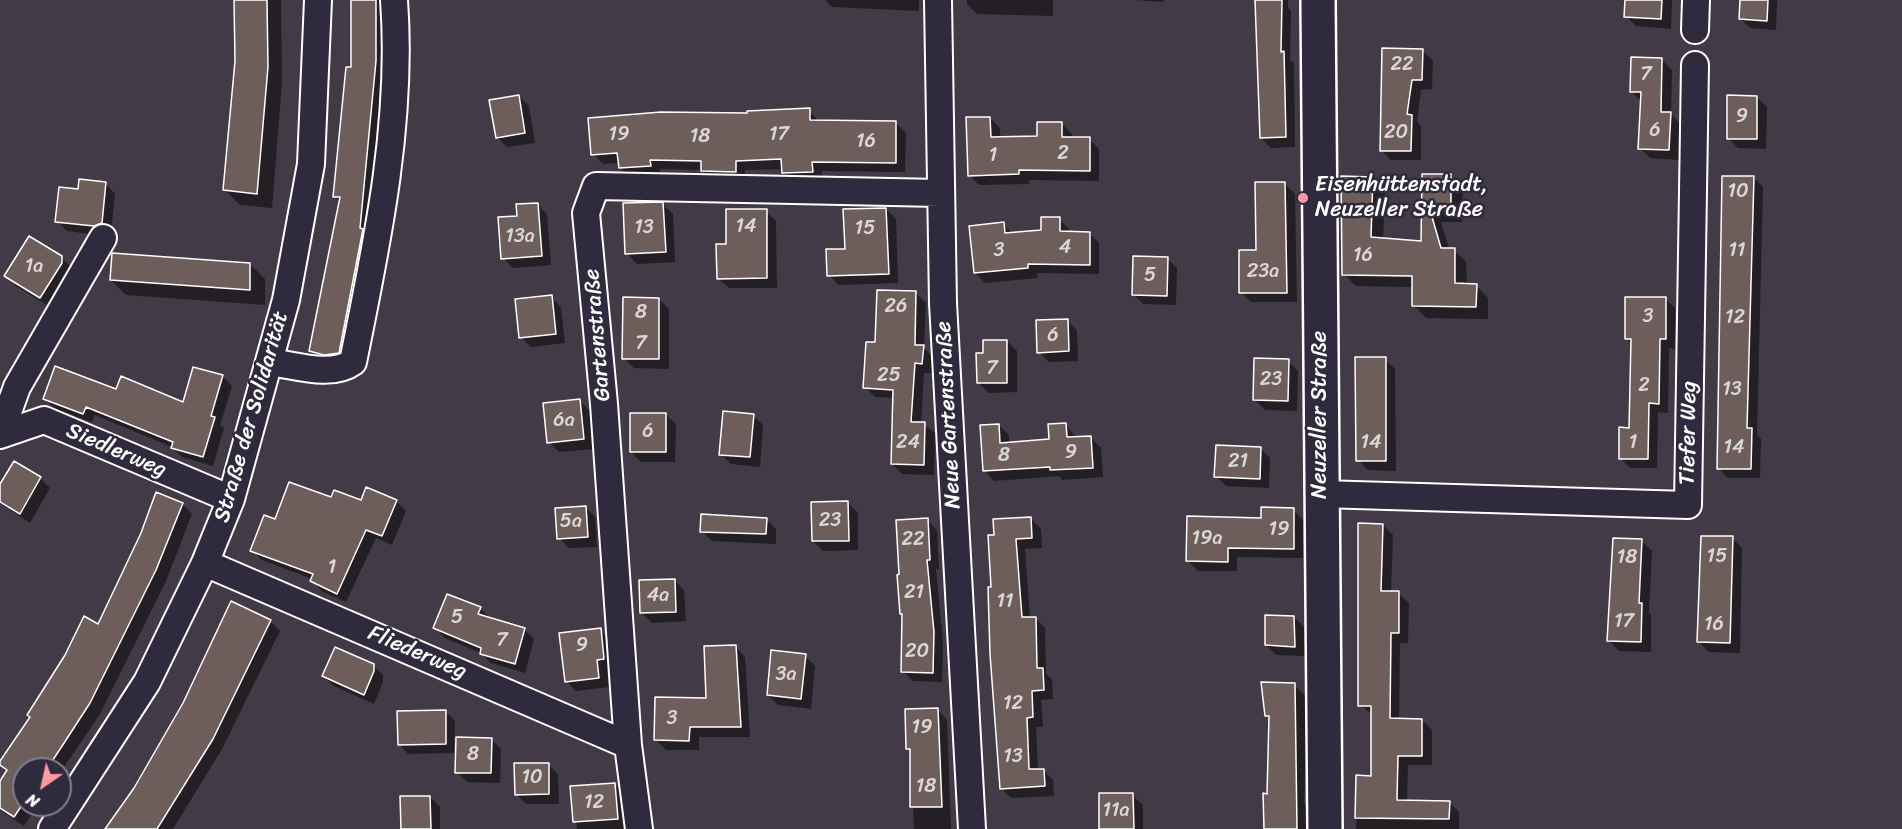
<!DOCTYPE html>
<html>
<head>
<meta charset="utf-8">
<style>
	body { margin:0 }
	#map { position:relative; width:1902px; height:829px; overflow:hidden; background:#423a46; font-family:Sriracha,sans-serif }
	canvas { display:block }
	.north { position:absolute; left:12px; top:757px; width:60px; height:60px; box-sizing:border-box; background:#2f2a3d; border:2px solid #827f8b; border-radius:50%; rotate:214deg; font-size:16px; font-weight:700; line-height:24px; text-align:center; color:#fff }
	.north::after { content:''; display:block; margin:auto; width:21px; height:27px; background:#ff9aa2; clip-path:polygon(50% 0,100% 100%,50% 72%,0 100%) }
</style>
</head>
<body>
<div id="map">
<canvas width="1902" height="829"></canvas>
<div class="north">N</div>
</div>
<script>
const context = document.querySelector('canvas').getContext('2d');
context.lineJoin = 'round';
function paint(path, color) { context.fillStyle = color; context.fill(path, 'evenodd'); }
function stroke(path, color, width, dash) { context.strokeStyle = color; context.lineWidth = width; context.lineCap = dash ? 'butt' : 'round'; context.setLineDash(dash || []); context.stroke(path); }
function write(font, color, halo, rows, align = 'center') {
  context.font = font + ' Sriracha,sans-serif'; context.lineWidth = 5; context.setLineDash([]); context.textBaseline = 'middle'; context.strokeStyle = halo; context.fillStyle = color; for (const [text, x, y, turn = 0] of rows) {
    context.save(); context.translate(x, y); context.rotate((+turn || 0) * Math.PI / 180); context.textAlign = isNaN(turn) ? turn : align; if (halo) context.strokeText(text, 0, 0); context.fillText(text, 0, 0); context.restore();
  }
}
paint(new Path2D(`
	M236,0H281L282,83L272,208L240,205L225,190L236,61Z
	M352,0H390L391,77L354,367L326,366L311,350L341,202L334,196L353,69Z
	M825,0H919V11L832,7Z
	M967,0H1053V16L977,14L967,4Z
	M1135,0H1164L1163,2Z
	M1256,0H1288V8L1291,11L1290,60L1294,63L1295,147L1271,148L1261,138Z
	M1627,0H1672L1671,29L1636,26L1626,16Z
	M1741,0H1777L1776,30L1750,28L1740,18Z
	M1423,51L1433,61L1432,89L1421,90L1417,122L1421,126V160H1391L1381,150Z
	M1662,60L1672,70L1671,114L1680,124L1679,160L1650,158L1640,148L1642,102L1631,91Z
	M519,96L529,106L535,143L507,147L497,137Z
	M1757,97L1767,107L1766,149L1738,148L1728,138Z
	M809,110L819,122L896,123L906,133L905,172L822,171V182L793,183L783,173V169L745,170V181H713L702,170L660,169V175L630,178L620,168V163L603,164L593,154L748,115Z
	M990,118L1000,128V138H1038L1062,124L1072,134V139H1089L1099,149V181L1029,180V184L979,185L969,175Z
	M1424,175H1450L1463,188L1462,222H1441L1449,249L1454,250L1466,262L1467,285H1476L1488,298V319L1426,318L1414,306V287L1356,286L1344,274L1373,179L1385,191L1383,240L1423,242Z
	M1753,177L1763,187L1757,435L1761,439L1760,478H1728L1718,468Z
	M105,183L115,194L111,233L105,236L67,231L57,221L79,191Z
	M1285,184L1295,194L1297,302H1251L1241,292Z
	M537,204L547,214L551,265L513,268L503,258L518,218Z
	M662,204L673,214L675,262L637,264L627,253Z
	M886,209L896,219L898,283L839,285L829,275L846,250Z
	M766,211L776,221L777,288H729L718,278L727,246Z
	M1059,219L1069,229V233H1089L1099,243V274L1037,273L1038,278L985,283L975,273L1003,224L1013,234L1043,231Z
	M61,257L71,267V273L50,307L16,286L6,276Z
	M1167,258L1177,268L1176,305L1143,304L1133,294Z
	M250,264L265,279V305L126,295L111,280Z
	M916,293L926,303L924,348L933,357L932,373H924L921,423L935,433L934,475L902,474L892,464L894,398L875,397L865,387L876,344Z
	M551,297L561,307L565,343L531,347L521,337Z
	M659,299L669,309V369L634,368L624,358Z
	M1665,299L1675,308V349L1669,348L1668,413L1658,412L1657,468H1630L1620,458L1630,429L1632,344L1626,338Z
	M1067,320L1077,330L1078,361L1049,362L1039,352Z
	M1007,341L1017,351V392L988,393L978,382L985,355Z
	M1385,359L1395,369L1396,471L1368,470L1358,460Z
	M1288,361L1298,371L1297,411L1265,410L1255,400Z
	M194,369L223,377L232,386L220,425L224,428L213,466L182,457L172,447L95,415L92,422L54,408L45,399L184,404Z
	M580,401L590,411L594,449L559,452L549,442Z
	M665,414L676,424L675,462H641L631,452Z
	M753,415L763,425L760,467L731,464L721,454Z
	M999,425L1009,435V444L1050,441L1066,425L1076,438H1091L1101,448L1103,477L1062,480L1059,476L994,481L984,470Z
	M1260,448L1270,458L1269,488L1226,486L1216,476Z
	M14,463L40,478L50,488L30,523L0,503V487Z
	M396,501L406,511L392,545L376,538L346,602L321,591L312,579L262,560L252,550L275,521L362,502Z
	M848,503L858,513V550L823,551L813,541Z
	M182,504L192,514L166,581L100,714L60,773V769H24V805H38L24,826L0,810V784L8,772L0,764Z
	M585,507L595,517L597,547L569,548L559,538Z
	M1293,510L1303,520V558L1237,557V571H1198L1188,561L1262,519Z
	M766,519L776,529V544L712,541L702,531Z
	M1031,519L1041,529L1042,548L1025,549L1030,618H1035L1045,628L1046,674L1052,679L1053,699L1041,700L1043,727H1036L1038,770H1043L1053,780L1054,796L1011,798L1001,788L993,589L995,536Z
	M927,520L937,530L939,569H936L943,643L942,682L913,681L903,671L904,615Z
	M1383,525L1393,535L1391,593H1398L1409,603L1408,643H1400L1399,720H1422L1432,730V765H1408L1407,801L1449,802L1459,812V829H1356L1357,777H1372L1373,715L1360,705Z
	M1732,538L1742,548L1740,653L1709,652L1699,642Z
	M1642,541L1652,551L1649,612L1651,615V652L1619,651L1609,641Z
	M674,580L684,590L686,621L652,623L642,613Z
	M480,608L491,619L524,629L534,639L525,673L491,663L481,653L445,638L435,628Z
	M1294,617L1304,627L1305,656L1276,655L1266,645Z
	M270,621L280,631L222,749L173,829H117Z
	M600,630L610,640L613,669L607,670L609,687L576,691L566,681Z
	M735,646L745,657L750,737H699V750H666L656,740L708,700Z
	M805,656L815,666L811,709L778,705L768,695Z
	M373,665L383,675V682L374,704L334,686L323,676Z
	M1294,685L1305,695L1307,740L1304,803L1308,806L1307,829H1266L1270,719L1267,716Z
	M937,709L947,720L951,829H914L911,752L907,748Z
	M446,712L455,721L454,753L408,754L399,744Z
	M491,739L501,749L500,783L467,782L457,772Z
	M548,764L558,774L559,804H526L516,794Z
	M615,785L623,793L625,829H577L572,788Z
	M1132,795L1143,805V829H1100Z
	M430,797L440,807V829H402Z`), '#0007');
const building = new Path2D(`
	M234,0H267L268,67L257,194L223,190L235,61Z
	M351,0H376V61L360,228L363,229L339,353L324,355L309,351L340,197H333L346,67H351Z
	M1255,0H1282L1281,52L1284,51L1286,137L1260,138Z
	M1625,0H1662L1661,19L1624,17Z
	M1740,0H1768L1767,21L1739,19Z
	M1382,48L1423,49L1422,80H1412L1407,114L1412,115L1411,151H1380Z
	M1631,57L1662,58L1661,112H1671L1669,150L1638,149L1641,92H1630Z
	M519,95L525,133L496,138L489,100Z
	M1727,95L1757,96V139H1727Z
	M810,108V120L896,121V163L812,162L813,172L782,173L781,159L736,161V172L701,171V161L650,160L651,166L619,168L617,153L591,155L588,118L661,112L747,113V111Z
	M966,117H990L991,137L1037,136V122H1062V137H1090V171L1019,170V174L968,176Z
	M1422,174H1451V210H1430L1441,248H1455V283L1477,284L1476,307L1412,306V276L1342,275L1341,176L1373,177L1371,237L1421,241Z
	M1722,176H1754L1747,428H1752L1751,469H1717Z
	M79,179L106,182L102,223L94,226L55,222L59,187L78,189Z
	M1255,182H1285L1287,293H1239V250H1256Z
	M663,202L666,252L625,254L623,203Z
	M538,203L542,256L501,259L498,217L517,216L516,204Z
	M886,208L889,274L827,276L826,249H845L843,209Z
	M726,209H767V278L717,279L716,244H726Z
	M1041,217H1060V231L1090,232V265L1028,264V268L974,273L969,226L1004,222L1005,233L1041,230Z
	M29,236L62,256V263L40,298L4,276Z
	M112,253L250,263V290L110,280Z
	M1133,256L1168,257L1167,296L1132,295Z
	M877,290L916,291L915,345H924L922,364L915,363L911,422H925L924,465L891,464L893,390L863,388L866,342H875Z
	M552,295L556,334L519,338L515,299Z
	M623,297L659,298V359H622Z
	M1625,297H1666V339H1660L1659,404L1649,403L1648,459H1619V427L1629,428L1631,339H1625Z
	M1068,319L1069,351L1037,353L1036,320Z
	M983,340H1007V383H977L976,353H983Z
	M1355,357H1386V461H1356Z
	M1254,358L1289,359L1288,401L1253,400Z
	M55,366L116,389L121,376L183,402L193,367L223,375L211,416L215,417L203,457L171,448L173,442L86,407L83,414L43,399Z
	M580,399L584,439L547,443L543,403Z
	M723,411L754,414L750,457L719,455Z
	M630,413H666V452H630Z
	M1066,423L1067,437L1091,436L1093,468L1050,470V467L983,471L980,425L999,424L1000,443L1049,439L1048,424Z
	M1216,445L1261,447L1260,479L1214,477Z
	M14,461L41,477L20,514L0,502V484Z
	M289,482L331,497L334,490L361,500L366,487L397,500L382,536L366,530L337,594L310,581L313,574L250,551L264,515L275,519Z
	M156,492L183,503L156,570L90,703L66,740L47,769H24V802L14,817L0,808V781L7,770L0,765V761L30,717L27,715L65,655L84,616L98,624L141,533Z
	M848,501L849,541H812L811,502Z
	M586,506L588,537L557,539L555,508Z
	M1261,507L1294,508V549L1228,548V562L1186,561L1187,516L1261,518Z
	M701,514L767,518L766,534L700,532Z
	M1031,517L1032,538L1016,539L1022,617H1036L1037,668H1043L1044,690L1032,691L1033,717L1027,718L1029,769H1044L1045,786L1000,789L990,654L988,587H991L988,535H994L993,519Z
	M928,518L930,560H927L934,632L933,673L901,672L902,614H900L897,575L899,574L896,520Z
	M1358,523L1383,524L1381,591H1399V633H1391L1390,718L1422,719V756H1398L1397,800L1450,801L1449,819L1355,818L1356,775L1371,776V706H1358Z
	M1701,536H1733L1730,643L1697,642Z
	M1613,538L1642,539L1639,603H1642L1641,642L1607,641Z
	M675,579L676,612L640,613L639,580Z
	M447,594L481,607L478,614L525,628L515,664L480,654L481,648L433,628Z
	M231,601L271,620L213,739L157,829H105L134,788L183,703Z
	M1265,615L1294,616L1295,647L1265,645Z
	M601,628L604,659L597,660L599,678L565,682L559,633Z
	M736,645L741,727H690L689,741L654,740L655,697L706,698L704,646Z
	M335,647L374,664V671L364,695L322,676Z
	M771,650L806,654L801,699L767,695Z
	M1261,682L1295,683L1297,829H1264L1263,793L1267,794L1269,716H1265Z
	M938,708L942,807H910V749H906L905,709Z
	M446,710V744L398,745L397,711Z
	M456,737L492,738L491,773H455Z
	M514,763H549V794L515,795Z
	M615,783L618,819L573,822L570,786Z
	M1099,793H1133L1134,829H1099Z
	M400,796H430L431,829H401Z`);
paint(building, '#6d5e5b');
stroke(building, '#fff', 1.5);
const minor = new Path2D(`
	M938,0L943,303L972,829
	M1695,30L1696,0
	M269,362C295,365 331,378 353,362C377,244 403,121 394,0
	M0,434L17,387L103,238
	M0,435L44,420L231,499
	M1321,494L1688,505L1695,65
	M205,563L628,745
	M52,829L147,682L205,563L231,499L286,300L311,164L318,0
	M639,829L628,745L604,404L586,213L596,186L940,193`);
const secondary = new Path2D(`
	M1318,0L1325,829`);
stroke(minor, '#fff', 30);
stroke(secondary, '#fff', 38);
stroke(minor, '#2f2a3d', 26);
stroke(secondary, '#2f2a3d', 33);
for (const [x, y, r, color] of [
	[1303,198,6,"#ff9aa2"]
]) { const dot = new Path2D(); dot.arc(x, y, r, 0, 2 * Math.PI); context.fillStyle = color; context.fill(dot); stroke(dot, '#2f2a3d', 2); }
write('20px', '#dad7d6', null, [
	["22",1402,65],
	["7",1646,75],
	["9",1742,117],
	["6",1655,131],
	["20",1396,133],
	["19",619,135],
	["17",779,135],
	["18",700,137],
	["16",866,142],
	["2",1063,154],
	["1",993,156],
	["10",1738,192],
	["14",746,227],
	["13",644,228],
	["15",865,229],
	["13a",520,237],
	["4",1065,248],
	["3",999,251],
	["11",1737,251],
	["16",1363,256],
	["1a",34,267],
	["23a",1263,272],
	["5",1150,276],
	["26",896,307],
	["8",641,313],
	["3",1648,317],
	["12",1735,318],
	["6",1053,336],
	["7",641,344],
	["7",992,369],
	["25",889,376],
	["23",1271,380],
	["2",1644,386],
	["13",1732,390],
	["6a",564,421],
	["6",648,432],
	["24",908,443],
	["14",1371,443],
	["1",1633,443],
	["14",1734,448],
	["9",1071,453],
	["8",1004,456],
	["21",1238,462],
	["23",830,521],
	["5a",571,522],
	["19",1279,530],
	["19a",1207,539],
	["22",913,540],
	["15",1717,557],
	["18",1627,558],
	["1",332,568],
	["21",914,593],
	["4a",658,596],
	["11",1005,602],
	["5",457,618],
	["17",1624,622],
	["16",1714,625],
	["7",502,641],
	["9",582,646],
	["20",917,652],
	["3a",786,675],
	["12",1013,704],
	["3",672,719],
	["19",922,728],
	["8",473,755],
	["13",1013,757],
	["10",532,778],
	["18",926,787],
	["12",594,803],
	["11a",1116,811]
]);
write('22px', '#fff', '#2f2a3d', [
	["Eisenhüttenstadt,",1315,185],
	["Neuzeller Straße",1315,210]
], 'left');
write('22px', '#fff', '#2f2a3d', [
	["Gartenstraße",598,335,-95],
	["Neue Gartenstraße",949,415,-93],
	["Neuzeller Straße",1320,415,-90],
	["Straße der Solidarität",252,417,-74],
	["Tiefer Weg",1689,433,-89],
	["Siedlerweg",116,451,23],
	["Fliederweg",417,653,23]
]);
</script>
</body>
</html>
